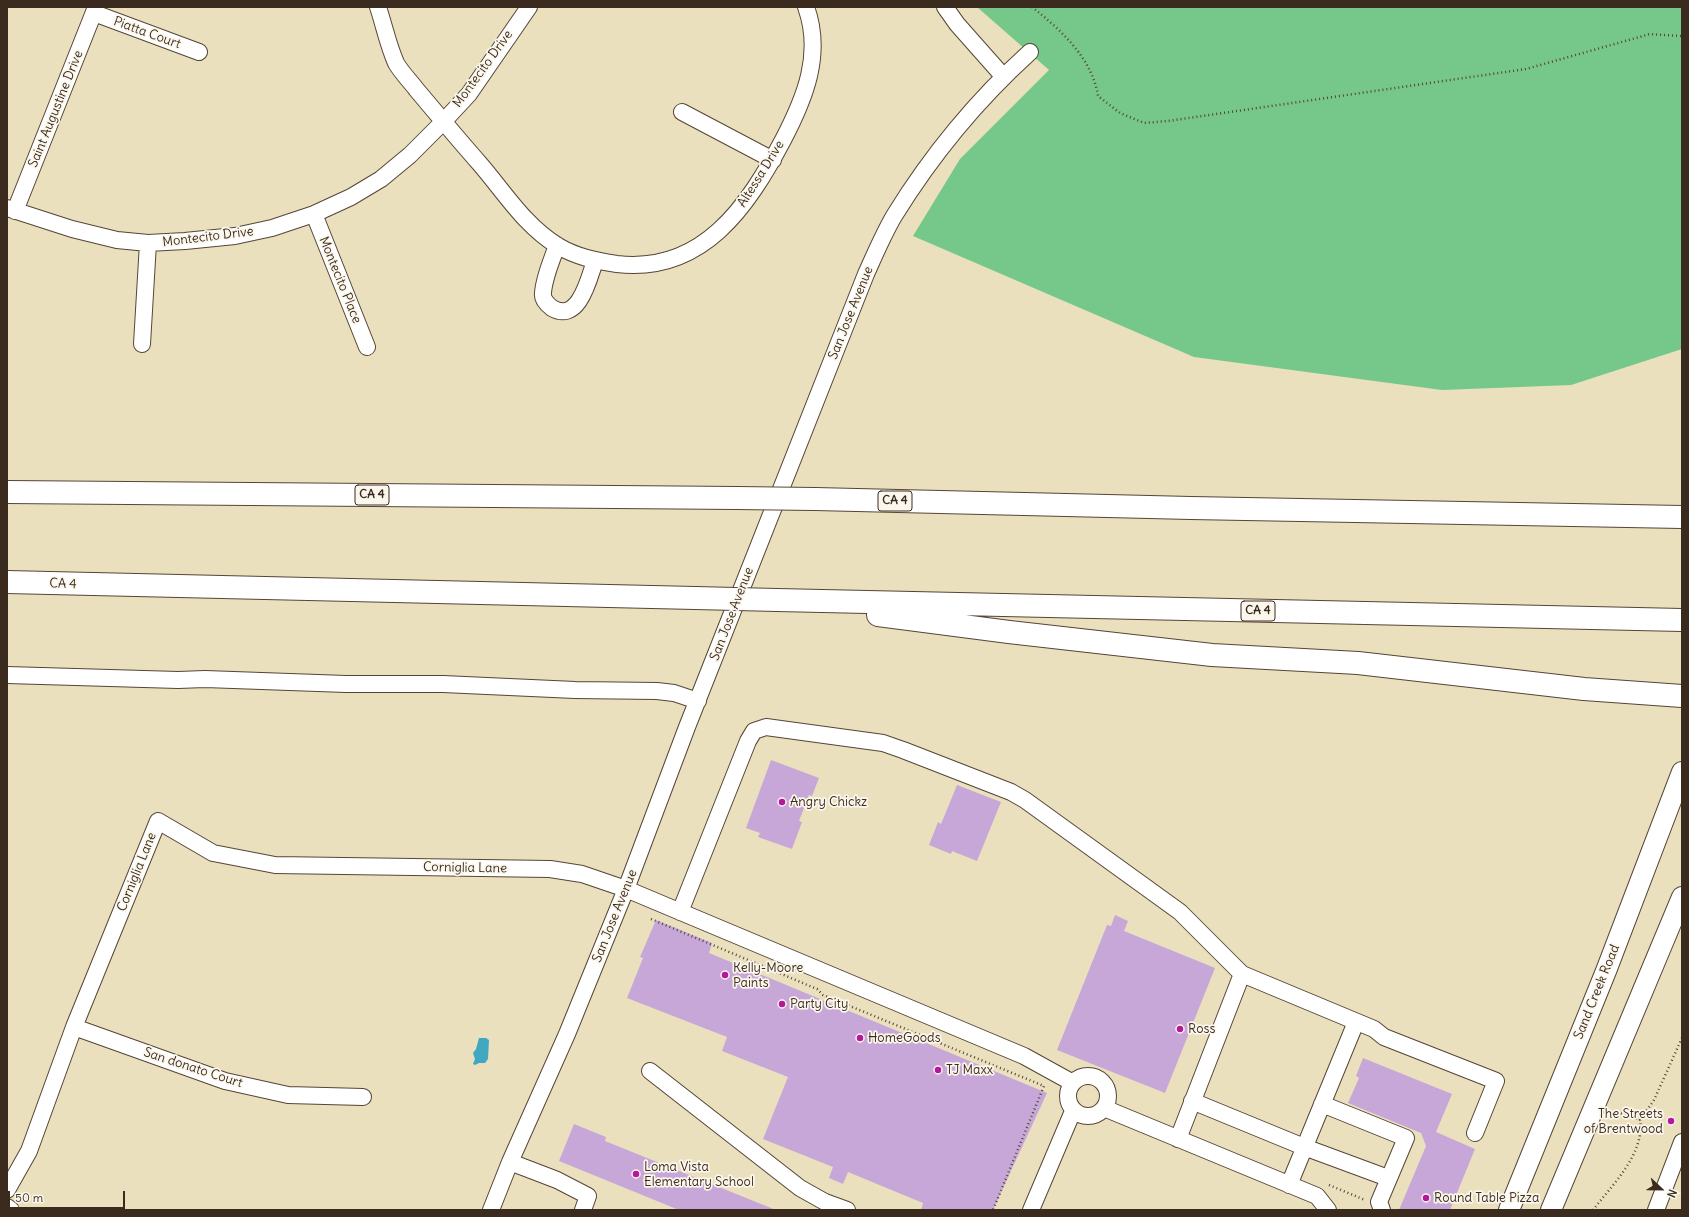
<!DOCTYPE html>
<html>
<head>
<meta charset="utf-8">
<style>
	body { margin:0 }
	#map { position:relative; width:1689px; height:1217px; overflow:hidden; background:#eae0bd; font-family:Delius,sans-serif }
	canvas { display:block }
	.frame { position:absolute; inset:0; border:8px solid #3b2a1e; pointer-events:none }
	.north { position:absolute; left:1641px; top:1169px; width:40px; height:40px; -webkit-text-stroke:3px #fbf7ec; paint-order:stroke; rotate:112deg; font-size:11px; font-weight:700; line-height:16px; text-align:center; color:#3b2a1e }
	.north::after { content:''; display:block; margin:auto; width:14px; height:18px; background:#3b2a1e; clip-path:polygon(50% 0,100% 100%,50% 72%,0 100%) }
	.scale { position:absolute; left:8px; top:1191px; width:117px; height:18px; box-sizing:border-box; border:2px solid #3b2a1e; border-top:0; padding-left:5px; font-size:12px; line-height:14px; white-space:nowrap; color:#3b2a1e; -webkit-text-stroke:3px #fbf7ec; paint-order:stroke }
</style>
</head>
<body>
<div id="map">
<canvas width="1689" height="1217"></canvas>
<div class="frame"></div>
<div class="north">N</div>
<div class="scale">50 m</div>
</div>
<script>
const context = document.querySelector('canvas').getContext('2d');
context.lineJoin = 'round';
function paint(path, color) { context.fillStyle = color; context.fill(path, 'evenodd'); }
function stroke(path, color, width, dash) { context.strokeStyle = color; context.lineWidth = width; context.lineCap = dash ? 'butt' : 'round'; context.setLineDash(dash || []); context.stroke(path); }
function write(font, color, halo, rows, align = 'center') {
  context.font = font + ' Delius,sans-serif'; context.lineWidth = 3.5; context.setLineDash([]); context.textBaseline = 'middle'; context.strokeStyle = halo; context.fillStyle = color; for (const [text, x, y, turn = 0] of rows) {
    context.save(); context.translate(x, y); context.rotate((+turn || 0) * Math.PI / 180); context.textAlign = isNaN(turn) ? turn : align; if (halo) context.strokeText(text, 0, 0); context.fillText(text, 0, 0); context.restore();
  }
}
paint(new Path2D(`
	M977,7H1682V349L1571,385L1442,390L1194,357L913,236L960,159L1049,70Z`), '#75c78a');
paint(new Path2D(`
	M479,1038H486L489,1040L488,1059L485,1063H479L475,1065L473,1064L475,1059L473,1053L476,1049Z`), '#41a8c1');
paint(new Path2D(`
	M771,760L819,778L812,796L809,795L799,821L802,822L792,849L758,837L760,833L746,828Z
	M957,785L1001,802L977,861L952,851L951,854L929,845L938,822L941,824Z
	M1115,915L1128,921L1124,931L1215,968L1165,1093L1057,1050L1107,925L1111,926Z
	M656,920L712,943L709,953L1047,1093L993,1210H921L923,1203L848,1172L843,1184L829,1178L833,1167L763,1139L788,1077L722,1051L727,1037L627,998L643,958L640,957Z
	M1363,1058L1452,1094L1436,1132L1475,1149L1450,1210H1399L1426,1146L1421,1133L1348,1103L1359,1078L1356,1076Z
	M574,1124L606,1137L605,1141L776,1210H679L559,1161Z`), '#c7a7d8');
const minor = new Path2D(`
	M378,7C384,25 388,45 396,63C401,72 410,81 416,89C437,114 458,139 480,164C505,193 525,226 558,246C577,257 596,261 617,264C703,274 748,206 783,140C805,98 823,54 806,7
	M945,7L957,24L1003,76
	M94,13L199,52
	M682,112L773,160
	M7,208L72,229L117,240L148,243L185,241L235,236L272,228L314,214L351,197L381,179L410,155L443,122L469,94L529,7
	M15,211L96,7
	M314,214L367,347
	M557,245C552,260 544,277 543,293C542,299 548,305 552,308C579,324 589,278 595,261
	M142,344L148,243
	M7,675L178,680L205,679L346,684H443L575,690L657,691L674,693L698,701
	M680,912L748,741L754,731L766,727L883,743L903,750L1011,792L1025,800L1180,912L1242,974L1374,1029L1384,1037L1496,1081L1475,1133
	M74,1027L225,1081L288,1095L363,1097
	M650,1071L800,1188L825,1202L847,1210
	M1068 1096a20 20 0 1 1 40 0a20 20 0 1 1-40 0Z
	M1192,1101L1304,1147L1388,1178
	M1322,1104L1406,1138L1379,1202L1382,1210
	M1104,1108L1317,1196L1328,1210
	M1178,1139L1242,974
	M510,1162L557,1180L588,1196L583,1210
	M1289,1185L1356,1022
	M7,1190L29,1151L74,1027L158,821L213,853L275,865L550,869L582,874L626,889L1024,1056L1073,1083
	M7,1207L11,1210
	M491,1210L510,1162L567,1034L626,889L687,727L866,274C875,254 883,235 894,216C931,156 977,100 1030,52
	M1031,1210L1073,1111
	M1656,1210L1682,1142`);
const major = new Path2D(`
	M1509,1210L1606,971L1682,772
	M1551,1210L1682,897`);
const highway = new Path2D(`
	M7,492L737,498
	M815,499L1191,508L1682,517
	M7,582L695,598
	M777,600L1682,620
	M878,615L1009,632L1212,655L1358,663L1584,689L1682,696`);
stroke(minor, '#554536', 18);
stroke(major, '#554536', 22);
stroke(highway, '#554536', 24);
stroke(new Path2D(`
	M1032,7C1061,30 1092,58 1098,96L1120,113L1144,123L1168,121L1526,69L1650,34L1682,36
	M651,919L817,989L823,995L1044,1086L993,1210
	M1617,1112L1640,1120
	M1329,1185L1365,1200
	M1593,1210C1612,1185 1645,1154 1640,1120L1654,1100L1682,1038`), '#554536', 2.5, [1, 3]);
stroke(minor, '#fff', 16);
stroke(major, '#fff', 20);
stroke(highway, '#fff', 22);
const highwayBridge = new Path2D(`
	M737,498L815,499
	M695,598L777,600`);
stroke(highwayBridge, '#554536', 24, []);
stroke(highwayBridge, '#fff', 22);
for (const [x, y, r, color] of [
	[782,802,4,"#b5179e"],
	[725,975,4,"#b5179e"],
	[782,1004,4,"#b5179e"],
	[1180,1029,4,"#b5179e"],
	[860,1038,4,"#b5179e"],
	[938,1070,4,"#b5179e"],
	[1671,1121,4,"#b5179e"],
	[636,1174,4,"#b5179e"],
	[1426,1198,4,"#b5179e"]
]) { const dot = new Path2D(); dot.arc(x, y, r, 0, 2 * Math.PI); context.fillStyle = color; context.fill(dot); stroke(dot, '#fbf7ec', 1.5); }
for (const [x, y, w] of [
	[372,495,34],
	[895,501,34],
	[1258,611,34]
]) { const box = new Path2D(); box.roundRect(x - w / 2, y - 10, w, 20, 3); context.fillStyle = '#fbf7ec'; context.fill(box); stroke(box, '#3b2a1e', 1); }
write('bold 12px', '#3b2a1e', null, [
	["CA 4",372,495],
	["CA 4",895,501],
	["CA 4",1258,611]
]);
write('13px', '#3b2a1e', '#fbf7ec', [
	["Piatta Court",147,33,20],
	["Montecito Drive",483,69,-54],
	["Saint Augustine Drive",56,109,-68],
	["Altessa Drive",761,174,-58],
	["Montecito Drive",208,237,-7],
	["Montecito Place",340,280,68],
	["San Jose Avenue",851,313,-68],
	["CA 4",63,584,2],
	["San Jose Avenue",732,614,-69],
	["Corniglia Lane",465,868,1],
	["Corniglia Lane",137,872,-68],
	["San Jose Avenue",615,916,-68],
	["Sand Creek Road",1597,992,-68],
	["San donato Court",193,1068,18]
]);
write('13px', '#3b2a1e', '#fbf7ec', [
	["Angry Chickz",790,802],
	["Kelly-Moore",733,968],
	["Paints",733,983],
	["Party City",790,1004],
	["Ross",1188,1029],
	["HomeGoods",868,1038],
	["TJ Maxx",946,1070],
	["The Streets",1663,1114,"right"],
	["of Brentwood",1663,1129,"right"],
	["Loma Vista",644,1167],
	["Elementary School",644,1182],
	["Round Table Pizza",1434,1198]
], 'left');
</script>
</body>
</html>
